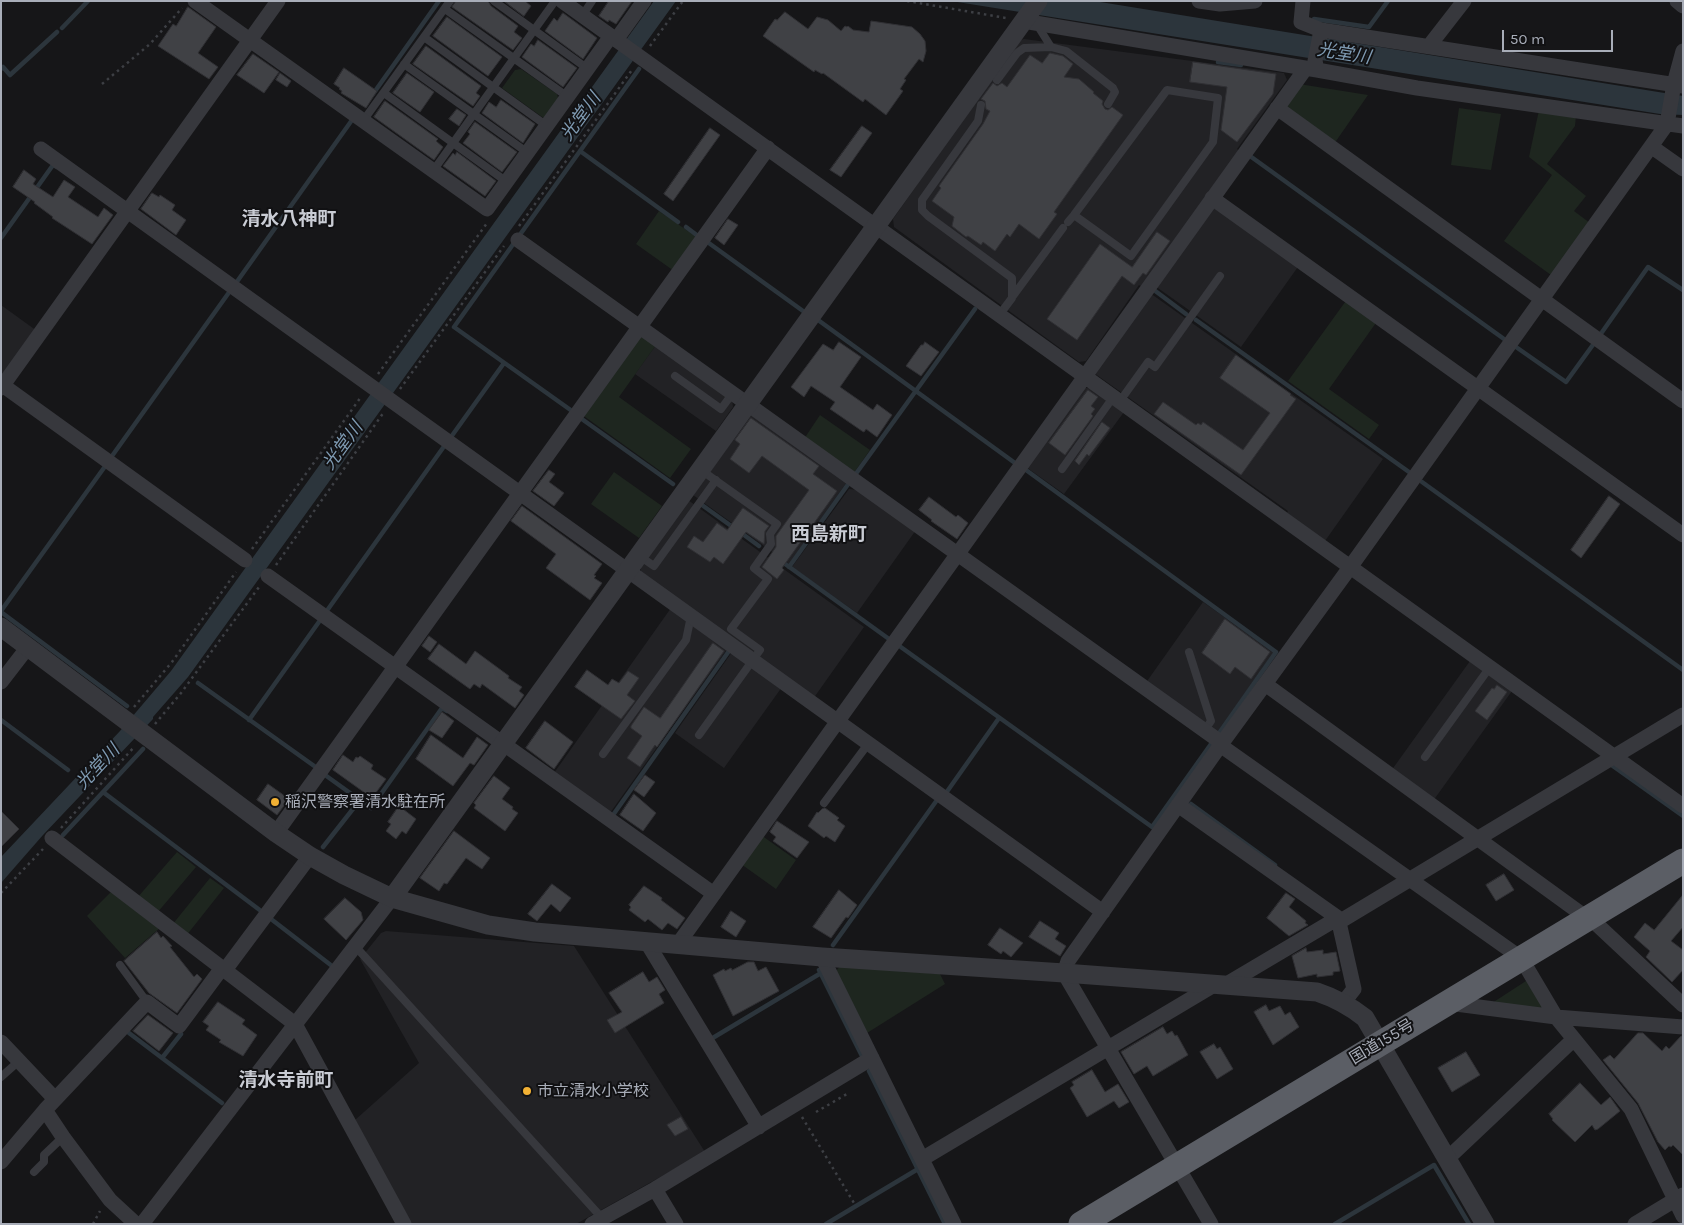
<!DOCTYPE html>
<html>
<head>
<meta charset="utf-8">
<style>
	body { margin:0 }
	#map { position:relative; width:1684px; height:1225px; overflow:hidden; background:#161618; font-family:Karla,sans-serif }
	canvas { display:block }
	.frame { position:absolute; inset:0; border:2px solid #a8adb8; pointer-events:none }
	.scale { position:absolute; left:1502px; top:30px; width:111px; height:22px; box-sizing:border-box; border:2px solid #a8adb8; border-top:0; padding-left:6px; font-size:15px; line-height:18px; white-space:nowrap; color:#a8adb8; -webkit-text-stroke:4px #111113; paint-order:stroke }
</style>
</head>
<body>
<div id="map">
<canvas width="1684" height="1225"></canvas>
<div class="frame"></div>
<div class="scale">50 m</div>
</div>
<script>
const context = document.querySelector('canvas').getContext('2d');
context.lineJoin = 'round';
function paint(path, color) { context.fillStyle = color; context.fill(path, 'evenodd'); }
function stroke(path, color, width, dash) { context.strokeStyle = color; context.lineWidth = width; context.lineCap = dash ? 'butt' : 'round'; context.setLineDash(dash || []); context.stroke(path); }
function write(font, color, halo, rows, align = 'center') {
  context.font = font + ' Karla,"Noto Sans JP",sans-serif'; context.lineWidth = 4; context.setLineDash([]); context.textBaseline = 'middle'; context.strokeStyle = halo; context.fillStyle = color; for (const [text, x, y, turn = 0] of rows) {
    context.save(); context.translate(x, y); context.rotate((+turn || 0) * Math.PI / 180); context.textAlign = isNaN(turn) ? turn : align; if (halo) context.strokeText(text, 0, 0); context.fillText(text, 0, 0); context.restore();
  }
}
paint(new Path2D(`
	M1024,39L1284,73L1287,80L1237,149L1240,152L1142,287L1139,285L1086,361L1079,362L894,227L893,219L1018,41Z
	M1218,206L1300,264L1241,347L1155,286L1210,207Z
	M1150,293L1383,459L1325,541L1287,513L1288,511L1094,373Z
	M1,305L37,331L1,376Z
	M656,345L732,399L733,407L716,431L635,374Z
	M1082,388H1091L1124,412L1064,494L1026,467Z
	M753,413L847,482L789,564L693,495Z
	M849,489L858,490L916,530L857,613L792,567Z
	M688,500L864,627L813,699L641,574V567Z
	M1203,602L1274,652L1215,735L1145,684Z
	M671,608L728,648L610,813L554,773Z
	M732,652L782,687L724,768L675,733Z
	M1470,661L1512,691L1433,801L1391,771Z
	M386,931L574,946L705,1152L576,1224H411L355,1120L419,1063L360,959L381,933Z`), '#222225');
paint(new Path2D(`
	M521,69L557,94L559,101L545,119L502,88L515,70Z
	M1299,84L1368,95L1334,144L1286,110V104Z
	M1459,108L1501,114L1491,170L1451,165Z
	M1539,110L1576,116L1575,126L1547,164L1586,196L1574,211L1590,223L1551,275L1504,241L1552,175L1529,157Z
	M659,211L698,238L674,271L636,244Z
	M1348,298L1378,320L1329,389L1379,425L1369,439L1288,381Z
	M641,334L656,345L619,397L691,449L670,478L581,414Z
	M820,415L870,450L853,474L804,439Z
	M614,472L662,506L639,538L591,504Z
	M761,835L796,860L776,889L741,864Z
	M177,852L196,867L157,913L137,898Z
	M210,878L224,888L186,936L172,925Z
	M113,890L161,927L125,958L87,916Z
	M840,966L940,974L945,984L867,1033L836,971Z
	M1529,979L1545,1006L1540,1010L1489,1005Z`), '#1e261f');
paint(new Path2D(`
	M654,1H676L188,677L153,717V719L43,835L1,883V857L120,731L171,671Z
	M951,1H1094L1329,39L1344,40L1349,42L1683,96V115L1660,114Z`), '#2c353c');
stroke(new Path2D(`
	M1314,19L1369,27L1388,1
	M62,28L88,1
	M1218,62L1241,65
	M1,69L3,67L10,75L57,32
	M373,94L439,1
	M580,151L678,222
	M1250,156L1504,339
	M686,227L698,236
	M519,236L639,69
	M1,238L53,165L57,167
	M706,241L803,311
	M514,243L454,327L572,411
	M236,283L352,120
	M1154,290L1186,314
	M818,320L1015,463
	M1196,320L1409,472
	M1600,335L1648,267L1683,290
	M1516,347L1566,382L1595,342
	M579,417L673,484
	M451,437L504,363
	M112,456L230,291
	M1026,470L1276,652L1219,733
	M855,475L975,309
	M1422,482L1683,670
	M702,505L734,528
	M740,532L759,546
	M781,561L889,639
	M789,567L849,483
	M1,611L106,465
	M1,612L127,706
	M326,612L445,445
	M898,645L1152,827L1211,744
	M198,683L317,768
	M1,720L68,770
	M249,720L321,619
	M1610,764L1683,816
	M325,775L371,808L442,708L447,711
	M103,792L261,911
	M946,793L999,718
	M1191,804L1275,865
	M613,815L729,651
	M63,835L143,749
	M323,847L360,800
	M271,919L332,966
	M833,945L937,800
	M819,970L862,1056
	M129,1033L162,1058
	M181,1034L162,1058L222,1103
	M711,1039L821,973
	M869,1071L945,1224
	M826,1224L918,1169
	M1335,1224L1434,1165L1469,1224`), '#2c353c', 4.5);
const building = new Path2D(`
	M456,1H488L491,6L518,26L514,32L522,38L513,50L452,7Z
	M504,1H525L531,6L524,16Z
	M609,1H632L616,24L609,20L608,22L599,16Z
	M188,7L216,27L198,53L218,67L209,79L158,46L173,24L176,26Z
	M785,12L808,29L817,17L828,20L841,31L845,26L847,27L848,26L853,30L869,32L871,21L912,27L920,34L925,41L926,51L923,62L919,59L904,79L906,80L900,89L903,91L886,115L865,99L863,102L823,73L822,74L815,70L814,72L763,36L775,19L777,20Z
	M563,13L597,38L583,59L545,31L554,18L557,21Z
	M447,17L502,57L488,76L433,36Z
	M538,40L577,68L563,87L522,57L531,44L534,46Z
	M426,46L481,86L476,93L480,96L473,106L413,64Z
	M1050,53L1063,56L1073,64L1064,77L1079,79L1094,92L1093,93L1103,101L1102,104L1105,109L1108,110L1112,107L1123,115L1054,212L1057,214L1039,239L1019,224L1010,237L1007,234L995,251L983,242L981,245L968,236L966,237L952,226L954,217L932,201L941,188L939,186L983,124L990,111L986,109L985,101L981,99L993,83L997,86L1002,83L1007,87L1030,55L1042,63Z
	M253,54L279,72L264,93L237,75Z
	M1193,62L1276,74L1273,94L1237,142L1221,130L1227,87L1190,82Z
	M344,68L377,91L366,108L341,93L342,91L339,89L340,88L334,84Z
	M280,73L291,81L287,87L276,80Z
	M407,73L434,92L420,112L393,93Z
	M501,100L535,124L523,143L482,113L489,102L496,107Z
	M385,101L438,139L436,141L443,147L434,160L374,117Z
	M457,109L466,115L459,126L449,119Z
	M475,122L517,152L502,172L463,143L470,134L468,132Z
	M862,126L872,133L841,177L830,170Z
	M710,128L720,135L673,201L664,194Z
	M457,152L496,181L485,196L443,166L453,153L455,155Z
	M24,170L36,179L33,184L53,197L64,180L75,187L68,197L98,217L104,208L113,215L92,244L52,218L53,217L34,203L35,202L13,187Z
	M152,193L159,197L160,195L175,205L172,210L186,220L176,235L141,209Z
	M728,219L738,225L724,245L715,238Z
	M1157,232L1170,241L1146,275L1143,273L1134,285L1122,276L1077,340L1047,319L1100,244L1132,267Z
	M839,342L861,357L840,387L873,410L877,404L892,415L877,437L866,429L864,432L862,431L830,409L835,402L811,386L804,397L791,387L823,344L833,350Z
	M925,342L939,352L921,376L906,366L921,345H923Z
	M1236,355L1291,394L1290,395L1296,399L1241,475L1154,414L1163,402L1196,425L1198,423L1201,425L1203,422L1243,450L1270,413L1220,378Z
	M1088,390L1098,397L1091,406L1095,409L1091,414L1093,416L1065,455L1049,443Z
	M751,418L819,466L813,474L837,491L782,568L784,570L777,579L762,567L776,547V536L809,490L762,456L749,473L730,459L740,444L735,440Z
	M1102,422L1110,428L1089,456L1087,454L1079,465L1075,461Z
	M549,470L555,474L549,482L564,493L554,506L533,491Z
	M1609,496L1620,504L1581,558L1571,550Z
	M929,497L956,517L958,515L968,523L957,539L931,521L932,520L919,510Z
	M522,506L602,564L594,575L596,576L594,578L602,583L590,600L546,568L556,554L511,521Z
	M743,508L769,526L765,531L764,544L746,532L723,564L714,557L710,562L687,547L694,536L703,542L717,523L727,530Z
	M1225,619L1270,652L1251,679L1235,667L1230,674L1202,653Z
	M429,636L437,642L430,652L422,646Z
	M713,643L724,651L657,747L655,745L640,767L627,758L642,736L631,728V726L644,707L660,718Z
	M439,644L466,664L475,651L509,676L508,678L522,687L519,691L524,695L515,708L482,684L480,688L474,684L470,689L428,659Z
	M587,670L608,685L612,679L619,683L628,671L639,678L627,695L635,701L621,719L575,687Z
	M1497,685L1507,692L1487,720L1475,711L1492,688L1494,689Z
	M442,712L454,721L442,738L429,730Z
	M545,721L573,742L554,769L526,748Z
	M431,735L463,758L477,737L488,745L474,765L470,763L453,786L416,759Z
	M343,755L353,762L356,757L358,758L360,756L373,765L371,769L386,779L372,798L333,770Z
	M645,775L655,782L644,797L634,790Z
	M494,776L510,788L502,799L513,807L512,809L518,813L505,831L474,808L476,805L474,803Z
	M268,784L289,799L277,815L257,800Z
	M634,794L656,813L643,831L620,815Z
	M399,806L416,819L406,834L402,831L396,839L386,831L391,824L388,822Z
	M825,808L839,818L837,820L845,826L835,842L826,836L824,838L808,826L817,812L818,813L822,809Z
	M1,811L19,829L1,847Z
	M777,821L809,842L797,858L773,841L776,837L770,832Z
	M454,831L490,858L482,869L466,858L447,884L444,883L439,891L420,878Z
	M1504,874L1514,890L1496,901L1486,885Z
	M552,884L571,898L560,912L551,904L537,921L528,914Z
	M644,886L662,898L661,900L685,918L677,929L668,923L662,930L648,919L645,922L629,910L631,907L629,905Z
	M839,890L857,905L848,918L846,917L831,938L813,927Z
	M1286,893L1295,899L1289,907L1306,921L1305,923L1308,925L1289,936L1267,918Z
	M1683,895V927L1671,941L1683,950V970L1672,982L1646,957L1650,951L1634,937L1645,923L1654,930Z
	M345,898L361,912L363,920L346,940L324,919Z
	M731,911L746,921L736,937L721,927Z
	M1040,921L1059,933L1055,939L1066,946L1060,956L1029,937Z
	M1000,928L1023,943L1011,957L1003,951L1001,954L988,945Z
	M157,932L161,938L163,936L172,946L170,947L194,977L197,974L202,979L177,1013L149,993L124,961Z
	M1306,948L1307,952L1323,950V954L1336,952L1340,971L1333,972V975L1317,977V974L1298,978L1292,956Z
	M748,962H754L758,971L766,967L779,991L733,1016L713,975L724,969L725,971L731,968L732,970Z
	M643,972L649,982L657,977L665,990L659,994L664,1003L615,1033L607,1020L622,1012L609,993Z
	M218,1002L245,1020L242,1024L257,1035L243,1056L219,1042L221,1040L206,1030L209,1026L203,1022Z
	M1266,1005L1269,1011L1280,1006L1285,1015L1290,1012L1299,1027L1273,1045L1254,1012Z
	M148,1015L173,1033L159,1051L133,1031Z
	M1163,1027L1167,1034L1172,1031L1175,1036L1177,1035L1188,1055L1153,1076L1147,1066L1134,1074L1121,1052Z
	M1638,1033H1643L1662,1051L1666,1046L1669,1049L1681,1036H1683V1155L1673,1145L1671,1147L1669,1146L1665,1150L1658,1142L1638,1103L1603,1060L1610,1055L1614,1059Z
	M1214,1044L1217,1049L1220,1047L1233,1069L1217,1079L1200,1052Z
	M1466,1052L1480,1075L1452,1092L1438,1068Z
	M1092,1070L1105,1092L1118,1084L1129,1102L1119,1108L1114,1101L1087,1117L1070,1088L1074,1085L1072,1082Z
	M1580,1083L1601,1105L1610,1097L1620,1111L1598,1129L1595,1130L1592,1125L1575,1142L1552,1120L1553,1119L1549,1114Z
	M681,1117L688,1129L675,1136L667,1125Z`);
paint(building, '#404145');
stroke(building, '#303034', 1);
stroke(new Path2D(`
	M907,1L1006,18
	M650,46L683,1
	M102,84L150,44L182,8
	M519,226L632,70
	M378,374L487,223
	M400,389L504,246
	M252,549L361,397
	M276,565L384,412
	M134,707L172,662L236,572
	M155,724L181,693L259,587
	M61,828L135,746
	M1,893L43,849
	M816,1112L847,1094L846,1091
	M802,1117L854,1203
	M93,1224L100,1211`), '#3d3f44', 2.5, [2.5, 4]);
stroke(new Path2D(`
	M494,1L588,69
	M445,9L568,97
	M582,16L592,1
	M1036,23L1051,47
	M424,37L547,126
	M404,64L528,153
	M997,80L1017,53L1024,48L1051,47L1066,51L1113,88L1115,92L1108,104
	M384,93L507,182
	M981,105L978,121L922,200V210L928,216L1012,278V298L1000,314
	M363,121L450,1
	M433,171L555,1
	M1068,222L1074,215L1167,90L1218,98L1213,142L1131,256L1074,215
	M1013,296L1063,228
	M675,376L721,409L732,394
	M1120,401L1148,362L1155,367L1220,276
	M1062,469L1114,396
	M638,555L654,566L716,480
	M1189,652L1211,721L1204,731
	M699,735L760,650L731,629L768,579L754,568L771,544L770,534L777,524L701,470
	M603,754L686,640L691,616
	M1425,757L1490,667
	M824,803L868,744
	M355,946L602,1218
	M120,965L147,1002
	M1,1077L19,1061
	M34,1172L44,1162V1155L63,1137`), '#37383d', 8);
stroke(new Path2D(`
	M195,1L487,209L611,36
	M562,1L1683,806
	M1199,1L1220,4L1255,1
	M1303,1L1301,22L1321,30L1683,86
	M1677,1L1683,6
	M1023,21L1317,70L1417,88L1683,126
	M616,40L644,1
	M1429,46L1464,1
	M1317,70L1315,61L1321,30
	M1277,108L1683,401
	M1652,147L1683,169
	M41,149L1103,912
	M1212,198L1683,535
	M518,240L1222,743
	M1,384L245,560
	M1,388L278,1
	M268,576L714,894
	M1,682L28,647
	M1265,684L1587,918
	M1220,745L1521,958L1556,1017L1631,1109L1683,1216
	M1178,805L1338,918L1354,989L1343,1003
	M276,833L768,148
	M52,838L295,1024L404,1224
	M1589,917L1683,1005
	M1339,922L1683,715
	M646,941L759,1127
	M678,944L1306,68
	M822,957L954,1224
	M225,970L310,856
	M1225,985L1338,918
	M1448,1003L1556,1017L1683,1027
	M1,1042L55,1099
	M45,1110L63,1137L110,1200L136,1224
	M922,1159L1214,985
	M1447,1159L1574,1039
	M1,1162L45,1110L147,1002L179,1026L222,968
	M655,1189L676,1224
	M142,1224L392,898
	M592,1224L655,1189L872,1058
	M1211,1224L1064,973L1068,961L1222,743L1351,566L1667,124L1674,84L1683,51
	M1635,1224L1683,1195`), '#37383d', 15);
stroke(new Path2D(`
	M1,627L276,833L310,856L344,875L392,898L488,925L535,932L822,957L1064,973L1317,992C1335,998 1350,1006 1365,1018L1485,1224
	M392,898L1038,1`), '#37383d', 19);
stroke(new Path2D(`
	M1081,1224L1683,861`), '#5b5e65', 25);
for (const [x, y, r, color] of [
	[275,802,5,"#f2b134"],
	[527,1091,5,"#f2b134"]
]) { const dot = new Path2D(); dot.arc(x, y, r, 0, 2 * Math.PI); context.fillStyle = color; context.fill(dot); stroke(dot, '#111113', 2); }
write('16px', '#a8adb8', '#111113', [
	["稲沢警察署清水駐在所",285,802],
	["市立清水小学校",537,1091]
], 'left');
write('16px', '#a8adb8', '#111113', [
	["国道155号",1382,1042,-31]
]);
write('italic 18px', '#7f9bb3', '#111113', [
	["光堂川",1344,54,9],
	["光堂川",581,117,-54],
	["光堂川",343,446,-54],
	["光堂川",98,767,-47]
]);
write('bold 19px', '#c9ccd4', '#111113', [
	["清水八神町",289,220],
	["西島新町",829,535],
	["清水寺前町",286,1081]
]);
</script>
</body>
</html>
